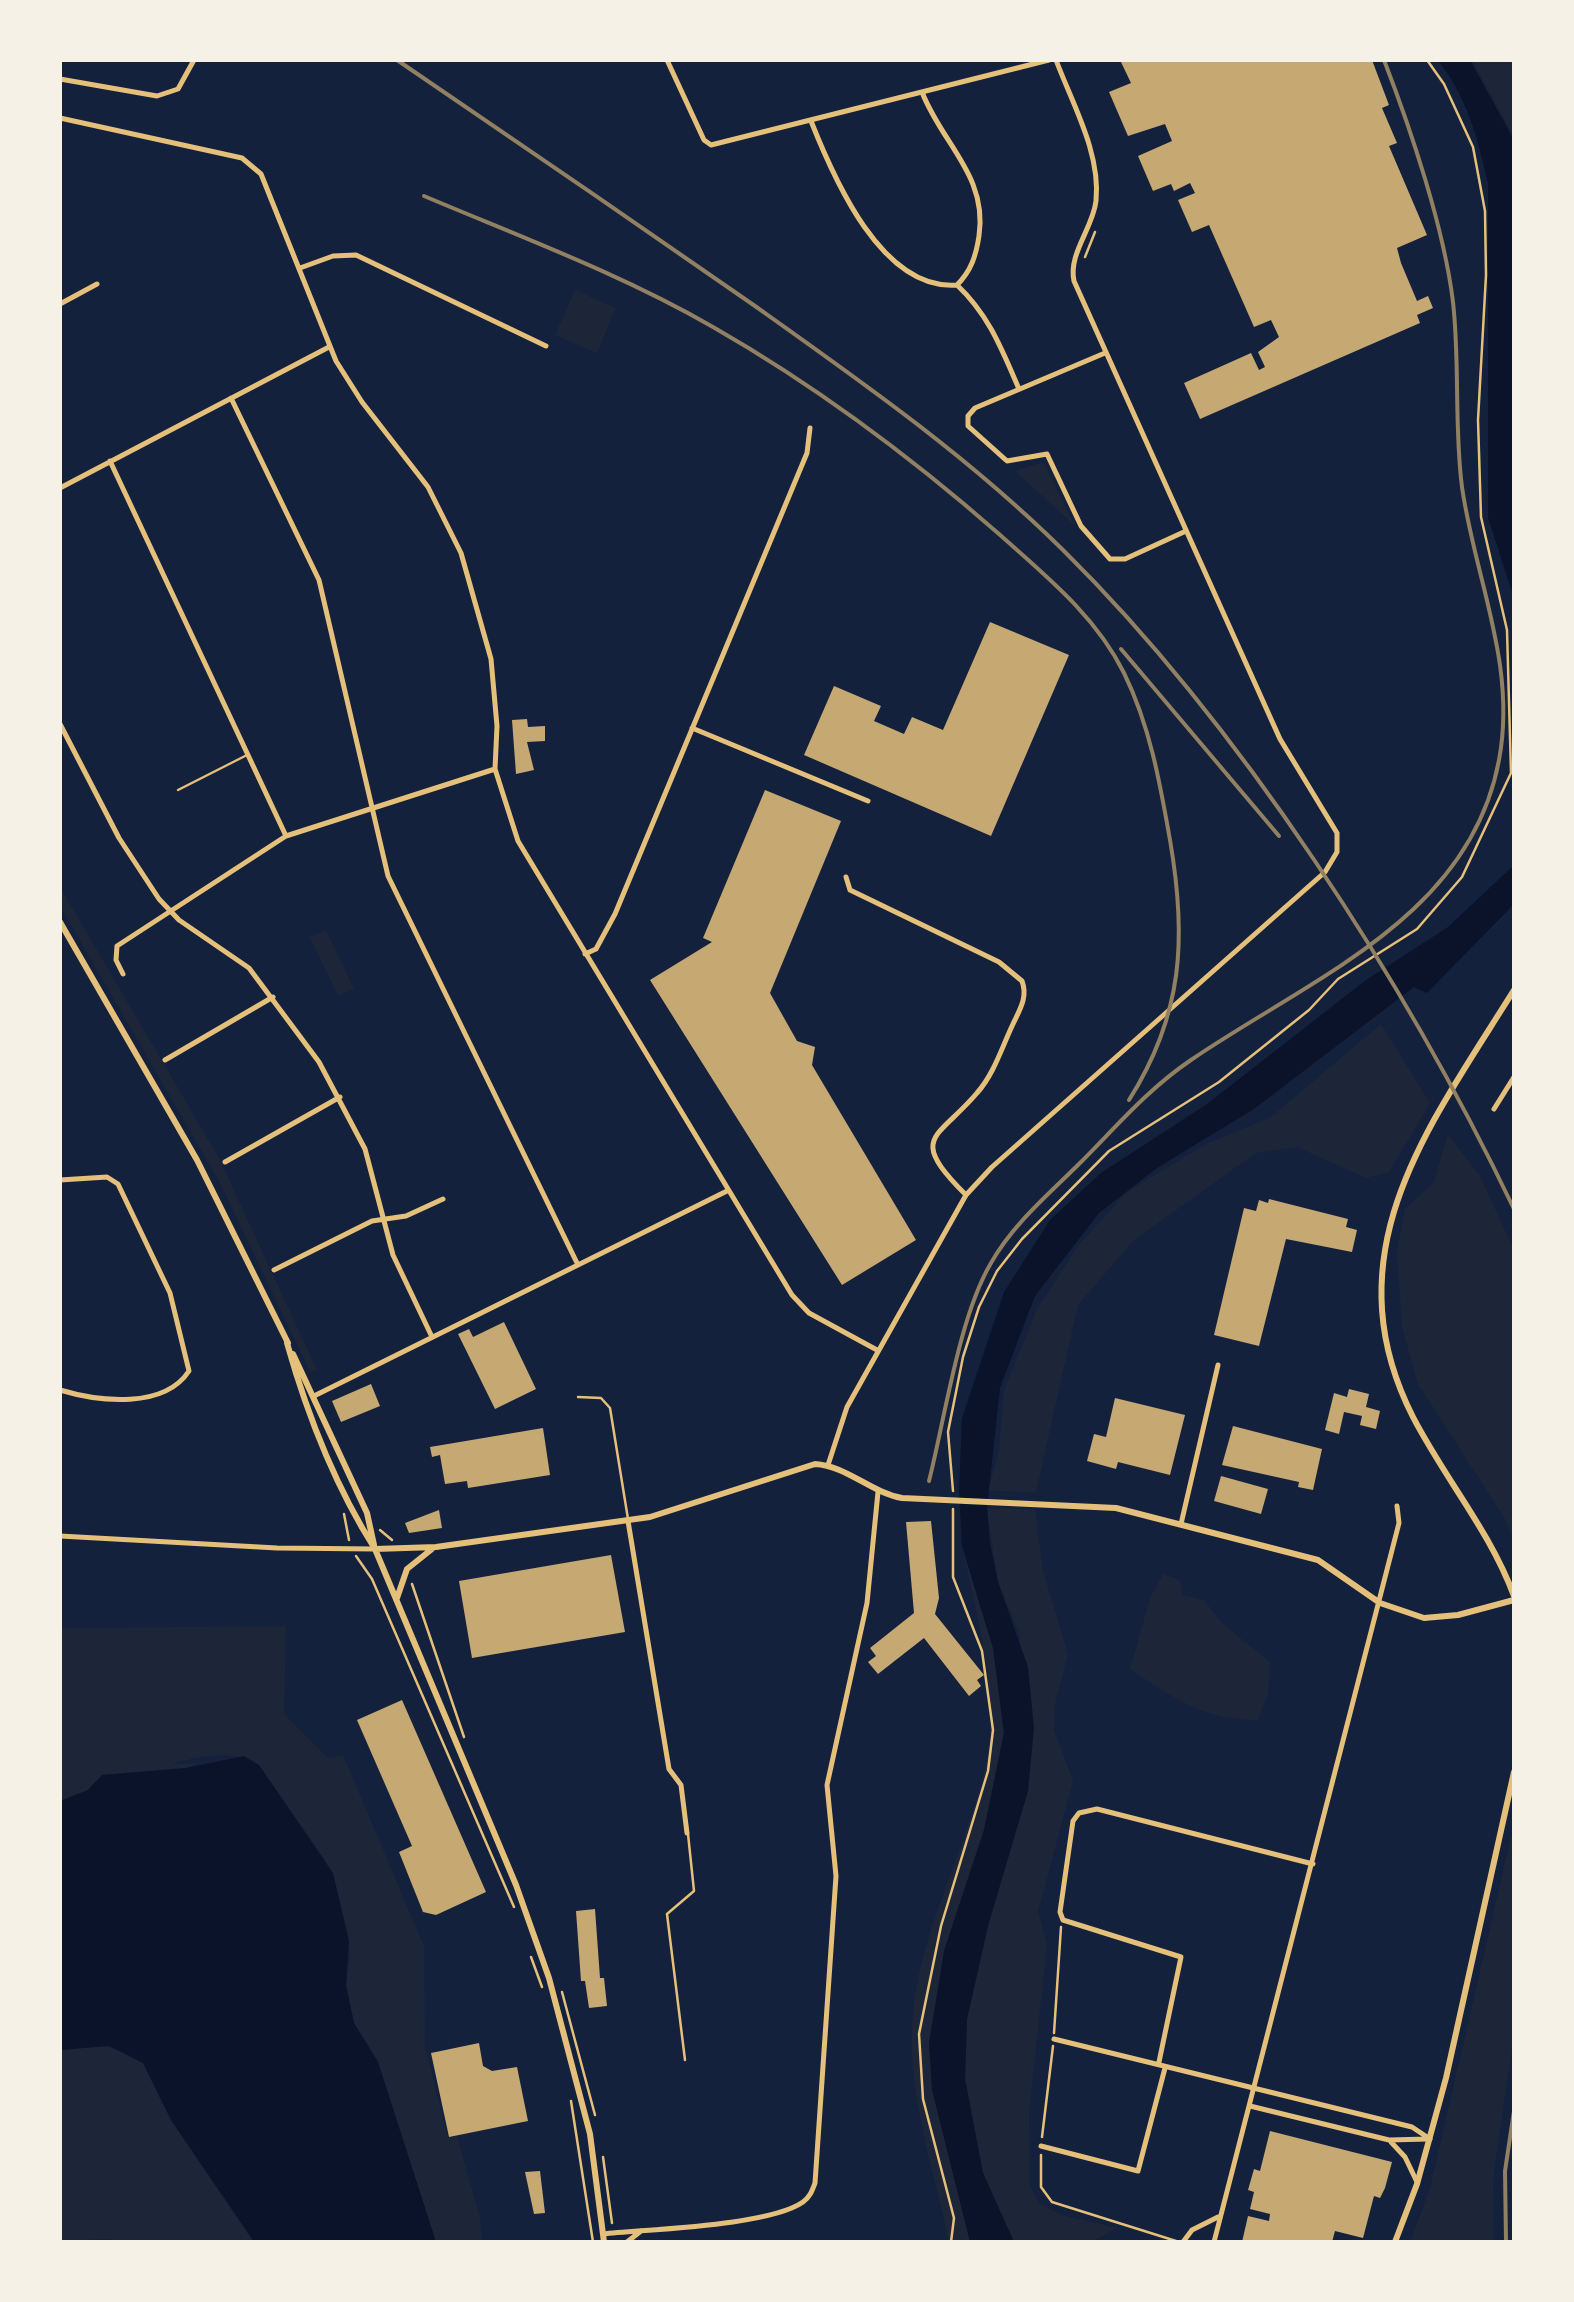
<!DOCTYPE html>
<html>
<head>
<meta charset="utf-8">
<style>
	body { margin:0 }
	#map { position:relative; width:1574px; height:2302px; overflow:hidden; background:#14213d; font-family:"Crimson Pro",serif }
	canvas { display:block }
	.frame { position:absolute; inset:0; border:62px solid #f6f1e7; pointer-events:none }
</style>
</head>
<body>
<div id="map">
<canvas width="1574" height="2302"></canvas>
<div class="frame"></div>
</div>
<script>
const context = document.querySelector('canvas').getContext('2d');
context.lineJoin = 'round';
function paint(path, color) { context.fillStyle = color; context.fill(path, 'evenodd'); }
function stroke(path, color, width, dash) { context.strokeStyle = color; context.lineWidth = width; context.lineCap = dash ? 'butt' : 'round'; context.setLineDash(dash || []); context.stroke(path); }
paint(new Path2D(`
	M1472,60H1514V137Z
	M575,290L616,308L597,353L555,335Z
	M1043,462L1075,526L1015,471Z
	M60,887L219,1158L317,1370L310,1372L220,1183L60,906Z
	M326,930L354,989L338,996L310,937Z
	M1381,1024L1430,1103L1389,1172L1366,1178L1297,1147L1256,1153L1134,1240L1078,1305L1036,1492L988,1491L999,1450L1004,1390L1037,1309L1078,1246L1127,1192L1204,1145L1271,1117Z
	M1448,1134L1480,1176L1514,1250V1540L1504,1517L1418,1384L1402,1327L1397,1252L1405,1209L1434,1182Z
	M987,1508L1035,1509L1043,1571L1068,1654L1055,1704L1054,1730L1073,1781L1038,1912L1047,1944L1029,2114L1030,2186L1039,2203L1061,2215L1117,2228L1092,2242H1014L983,2173L965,2079L967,2019L988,1926L1020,1635L998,1582Z
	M962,1546L993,1648L1004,1733L984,1830L944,1951L964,2213L970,2242H949C934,2170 909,2100 912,2026C916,1932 974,1838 989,1748C998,1692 974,1602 962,1546Z
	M1163,1574L1180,1580L1182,1595L1204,1600L1222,1623L1270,1662L1268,1693L1258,1720C1206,1721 1171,1697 1130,1669L1150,1598Z
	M286,1626L284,1714L328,1758L343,1755L424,1946L425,2047L448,2138L457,2136L480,2218L482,2242H436L378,2062L354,2023L346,1985L350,1955L325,1860L259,1765C232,1749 200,1756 172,1764L198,1763L186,1768L102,1775L88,1790L60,1801V1628Z
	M1514,1824V2033L1493,2180L1494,2242H1410L1430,2188Z
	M95,2044L124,2052L143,2063L171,2120L254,2242H124C104,2235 82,2242 60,2242V2050Z`), '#1d2539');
paint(new Path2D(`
	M1437,60H1470L1514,140V598L1488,518V184C1479,142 1466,93 1437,60Z
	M1514,865V904L1427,993L1414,987L1254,1109L1157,1168L1099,1213L1035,1296L1000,1388L987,1508L990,1543L998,1582L1028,1667L1034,1728L1028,1791L988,1926L967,2019L965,2079L983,2173L1014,2242H970L932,2090L929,2043L944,1951L984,1830L1004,1733L993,1648L962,1546L959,1491L962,1418L1004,1292L1050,1220L1101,1173L1207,1104L1366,980L1448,927Z
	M244,1756L259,1765L333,1873L349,1941L346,1985L354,2023L378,2062L436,2242H254L171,2120L143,2063L109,2046L60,2050V1801L88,1790L102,1775L186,1768Z`), '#0b132b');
paint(new Path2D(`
	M1120,60H1372L1389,105L1382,108L1397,143L1389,146L1427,235L1397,248L1401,263L1417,301L1428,296L1433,308L1417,315L1420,323L1200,419L1184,383L1251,353L1259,370L1265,367L1258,352L1279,337L1271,320L1254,327L1209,225L1192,232L1178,200L1195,193L1190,183L1174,191L1171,184L1153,191L1138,156L1172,141L1165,124L1128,136L1109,92L1131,83Z
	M990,622L1069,655L991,836L804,755L834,686L881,706L874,721L904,734L912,717L943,730Z
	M527,719L528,727L545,726V741L527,742L534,770L516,774L512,720Z
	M765,790L841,821L770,993L797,1041L815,1047L812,1065L916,1240L842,1285L650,980L712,942L703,938Z
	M1269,1199L1348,1219L1346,1227L1357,1230L1352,1252L1286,1239L1259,1346L1214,1335L1244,1208L1256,1211L1259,1200L1268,1203Z
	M504,1322L536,1389L495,1409L458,1334L469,1329L473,1337Z
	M371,1384L380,1406L341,1422L332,1401Z
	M1349,1389L1369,1394L1366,1407L1380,1411L1376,1429L1360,1425L1362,1416L1344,1412L1339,1434L1325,1430L1334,1393L1347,1397Z
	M1115,1398L1185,1415L1170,1475L1118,1462L1116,1469L1087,1461L1094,1434L1106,1437Z
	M1233,1426L1322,1449L1313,1490L1298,1487L1299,1482L1222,1465Z
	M543,1428L550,1475L468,1488L467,1481L445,1484L440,1455L432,1457L430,1447Z
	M1221,1476L1268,1489L1261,1514L1214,1501Z
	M439,1510L442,1528L409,1533L405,1523Z
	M931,1521L939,1598L935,1614L984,1675L977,1680L981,1686L969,1696L924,1638L878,1674L868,1662L876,1656L870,1648L914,1613L906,1522Z
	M611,1555L625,1632L472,1658L459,1581Z
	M402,1700L486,1892L436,1915L423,1912L399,1852L412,1846L357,1720Z
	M595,1909L600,1978H604L607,2006L589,2008L585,1981H581L576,1911Z
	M479,2043L483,2066L492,2071L517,2067L528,2121L449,2137L431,2053Z
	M1270,2131L1392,2162L1385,2188L1380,2198L1374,2196L1363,2238L1335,2231L1332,2242H1242L1248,2216L1269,2221L1270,2214L1250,2209L1254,2192L1248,2190L1254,2169L1260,2171Z
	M540,2171L545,2213L534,2214L525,2172Z`), '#c6a872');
stroke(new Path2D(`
	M1085,257L1095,232
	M953,1491L948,1432L963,1357L979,1307L997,1271L1022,1239L1109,1151L1219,1082L1309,1010L1338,979L1417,929L1462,877L1511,773L1507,630L1481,517L1478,420L1486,275L1485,211L1473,147L1444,84L1427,60
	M344,1514L349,1540
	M380,1530L392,1540
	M356,1556L372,1579L514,1907
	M412,1584L464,1737
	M531,1957L542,1987
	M562,1992L595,2115
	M1054,2033L1061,1927
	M571,2101L593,2242
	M1042,2137L1053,2046
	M1041,2155V2187L1052,2202L1176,2241
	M603,2157L612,2223
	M951,2242L954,2218L923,2099L919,2034L941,1926L988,1771L993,1730L982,1651L953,1577V1509`), '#e5c07b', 2.5);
stroke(new Path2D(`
	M178,790L247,755
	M578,1397L601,1398L610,1408L628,1519
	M685,2060L667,1914L694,1891L688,1834`), '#e5c07b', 2.5);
stroke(new Path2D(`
	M667,60L704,140L711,145L1049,60
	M60,79L157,96L178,89L194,60
	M922,92C942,144 988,176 979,236C976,256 971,271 957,285
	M60,118L242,158L261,174L336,361L362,402L428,487L461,553L491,659L497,726L495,769L518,841L792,1295L809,1313L877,1350
	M811,121C834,179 882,291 957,285C989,315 1002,350 1019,389
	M300,268L333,256L356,255L546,346
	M60,304L97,284
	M1105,353L975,408L968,416V426L1007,461L1047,454L1081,526L1110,559H1125L1186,531
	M231,398L319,580L388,876L578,1265
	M110,461L286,836
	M60,488L329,347
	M60,724L119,838L159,899L179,920L249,968L319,1062L365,1149L393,1255L432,1337
	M692,728L868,801
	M846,877L850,890L999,962L1022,981C1028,997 1020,1009 1013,1024C1002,1047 994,1074 977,1093C937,1140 907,1136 966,1195
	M585,954L596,949L615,914L807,453L810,428
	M123,974L116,960L117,946L286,836L495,769
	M165,1060L273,997
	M1494,1109L1514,1077
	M225,1162L340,1097
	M60,1180L107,1177L118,1184L170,1293L189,1371C164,1409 100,1402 60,1390
	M274,1270L372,1221L406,1216L443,1199
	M314,1396L727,1191
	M628,1521L669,1769L681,1785L687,1833
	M1181,1524L1218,1365
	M60,1536L277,1548L375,1549
	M1054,2039L1412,2127L1430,2139
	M1159,2062L1181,1957L1063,1920L1060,1912L1073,1821L1079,1813L1097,1809L1313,1864
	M1250,2106L1389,2140L1428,2139
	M1391,2142L1405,2157L1417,2182
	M1041,2146L1138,2171L1165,2068
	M1183,2242L1192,2230L1218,2217
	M1214,2242L1399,1523L1397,1506`), '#e5c07b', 5);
stroke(new Path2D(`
	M828,1465L847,1407L966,1195L992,1167L1325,872L1337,852V833L1280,739L1074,281C1068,254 1093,228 1096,201C1101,153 1072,103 1056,60
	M603,2234C648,2229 769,2226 803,2202C810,2197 812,2191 815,2183L836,1876L827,1785L867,1603L878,1492
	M627,2242L641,2231`), '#e5c07b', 5);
stroke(new Path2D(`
	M60,922L197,1160L288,1343
	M1514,990C1430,1125 1329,1252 1413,1417C1445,1479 1490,1531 1514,1596
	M287,1343C307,1414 335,1486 375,1549L516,1885L549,1978L590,2134L604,2242
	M293,1354L367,1513L374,1545
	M375,1549L436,1547L650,1517L815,1464C847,1466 870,1492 902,1498L1116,1508L1318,1560L1380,1603L1424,1618L1458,1615L1514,1600
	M397,1598L407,1569L432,1549
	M1395,2242L1417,2184L1446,2078L1514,1772`), '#e5c07b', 6);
stroke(new Path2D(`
	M397,60C517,142 636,223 755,306C862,382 969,457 1063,550C1241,726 1406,983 1514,1209
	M424,196C521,237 621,274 713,327C816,386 910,456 999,534C1046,576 1096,616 1124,673C1150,726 1160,783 1170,840C1187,938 1183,1015 1129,1100
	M1121,649L1279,836
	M929,1481C945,1418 959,1317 991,1263C1013,1224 1049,1194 1080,1163C1116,1127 1148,1089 1191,1060C1309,979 1470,918 1499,760C1517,665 1475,579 1462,487C1454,426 1460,364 1453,302C1444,228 1411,130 1384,60
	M1506,2242L1505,2171L1514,2111`), '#918062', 4);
</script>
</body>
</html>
